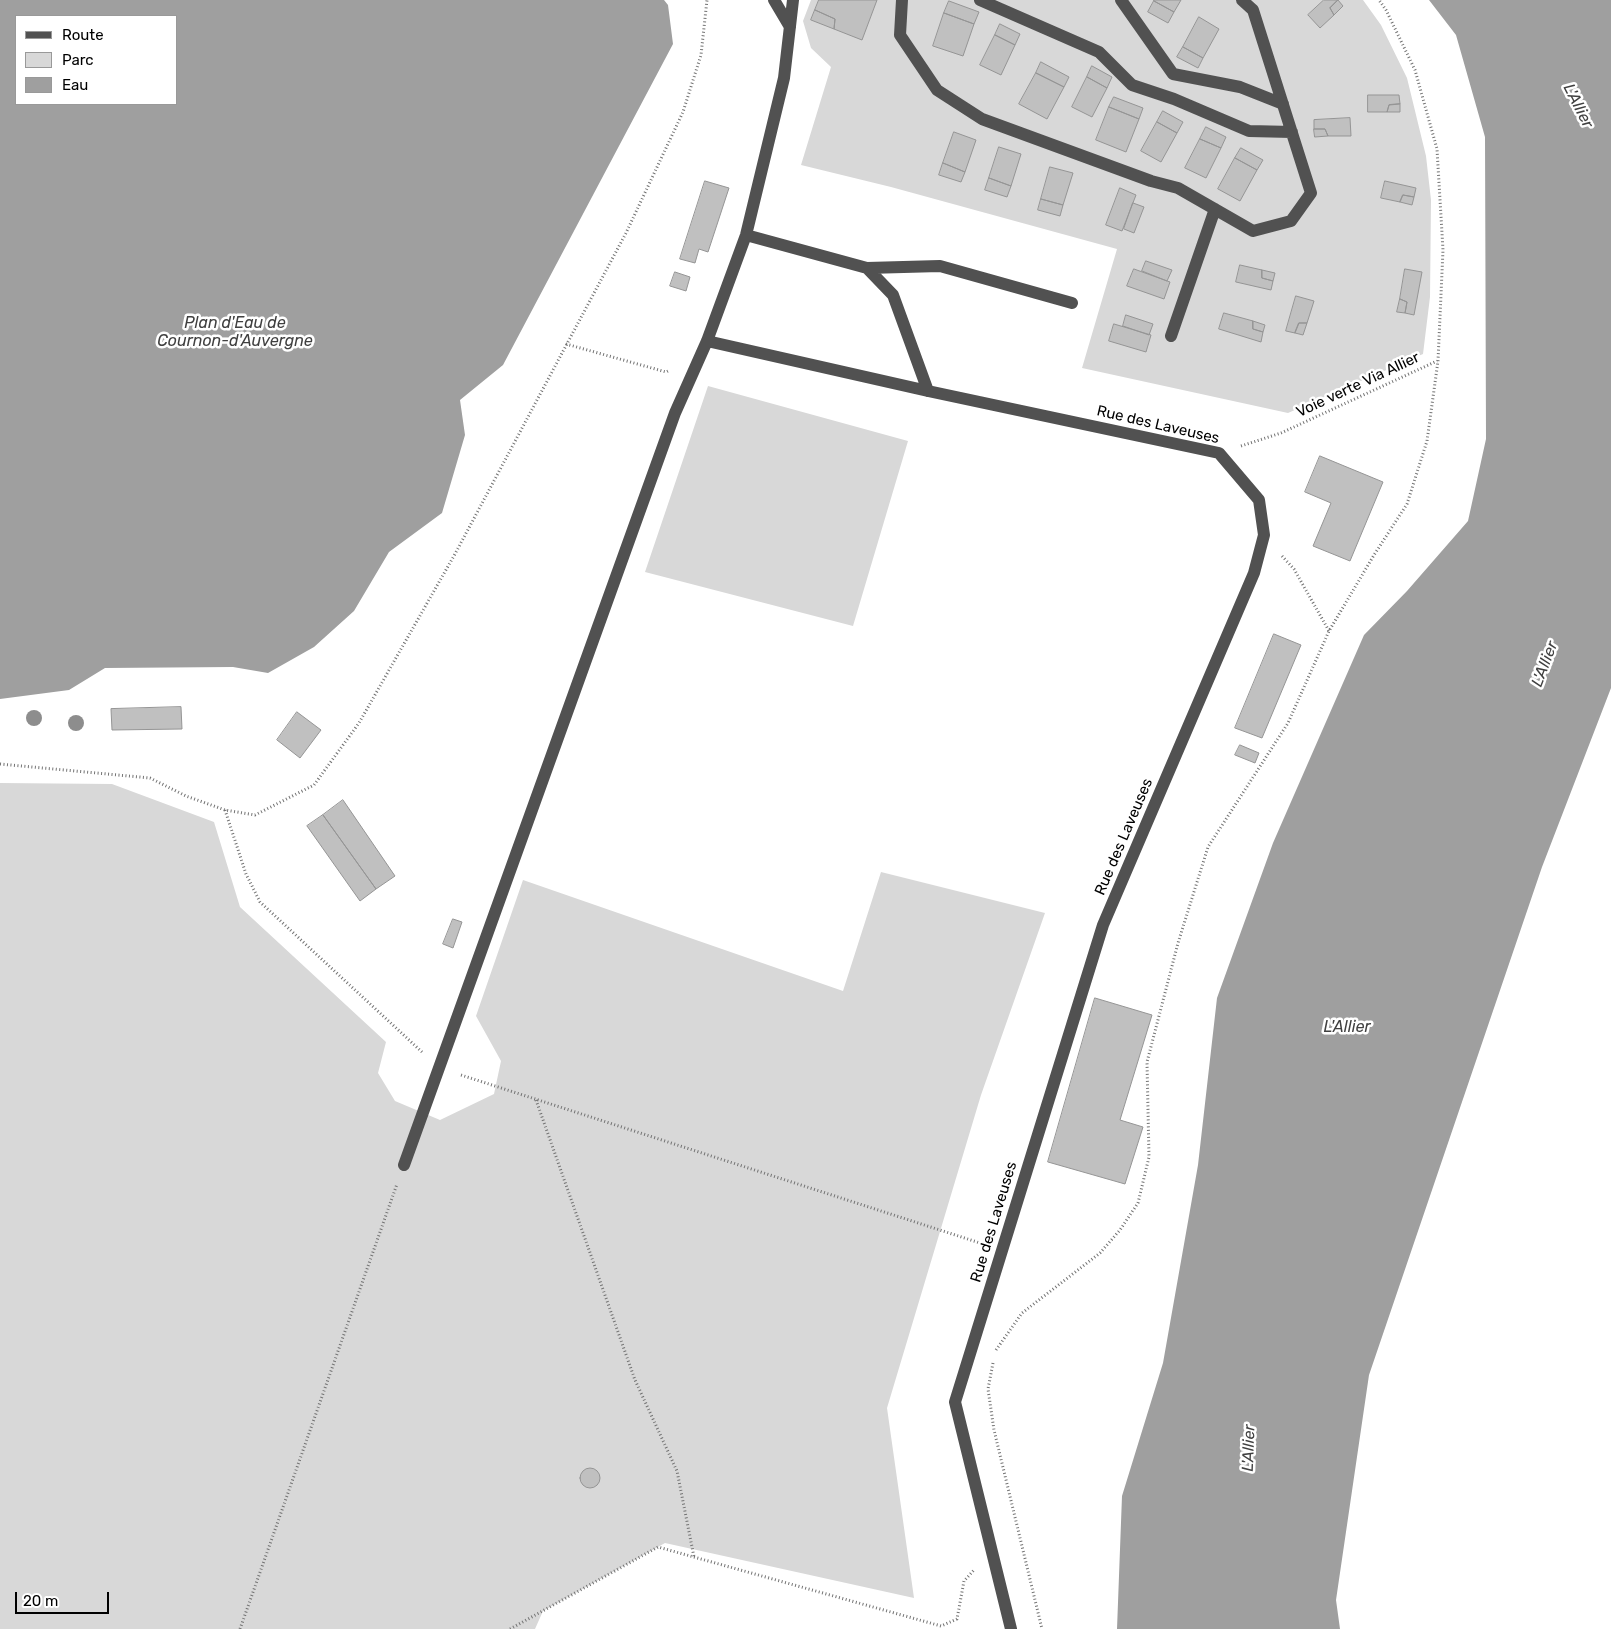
<!DOCTYPE html>
<html>
<head>
<meta charset="utf-8">
<style>
	body { margin:0 }
	#map { position:relative; width:1611px; height:1629px; overflow:hidden; background:#fff; font-family:Rubik,sans-serif }
	canvas { display:block }
	.legend { position:absolute; left:15px; top:15px; width:162px; height:90px; box-sizing:border-box; background:#fff; border:1px solid #999; margin:0; padding:6px 9px; list-style:none; font-size:15px; color:#000 }
	.legend li { display:flex; align-items:center; gap:10px; height:25px }
	.legend b { width:25px; border:1px solid #999 }
	.scale { position:absolute; left:15px; top:1592px; width:94px; height:22px; box-sizing:border-box; border:2px solid #000; border-top:0; padding-left:6px; font-size:15px; line-height:18px; white-space:nowrap; color:#000; -webkit-text-stroke:4px #fff; paint-order:stroke }
</style>
</head>
<body>
<div id="map">
<canvas width="1611" height="1629"></canvas>
<ul class="legend">
<li><b style="height:6px;background:#515151"></b>Route</li>
<li><b style="height:14px;background:#d8d8d8"></b>Parc</li>
<li><b style="height:14px;background:#9f9f9f"></b>Eau</li>
</ul>
<div class="scale">20 m</div>
</div>
<script>
const context = document.querySelector('canvas').getContext('2d');
context.lineJoin = 'round';
function paint(path, color) { context.fillStyle = color; context.fill(path, 'evenodd'); }
function stroke(path, color, width, dash) { context.strokeStyle = color; context.lineWidth = width; context.lineCap = dash ? 'butt' : 'round'; context.setLineDash(dash || []); context.stroke(path); }
function write(font, color, halo, rows, align = 'center') {
  context.font = font + ' Rubik,sans-serif'; context.lineWidth = 5; context.setLineDash([]); context.textBaseline = 'middle'; context.strokeStyle = halo; context.fillStyle = color; for (const [text, x, y, turn = 0] of rows) {
    context.save(); context.translate(x, y); context.rotate((+turn || 0) * Math.PI / 180); context.textAlign = isNaN(turn) ? turn : align; if (halo) context.strokeText(text, 0, 0); context.fillText(text, 0, 0); context.restore();
  }
}
paint(new Path2D(`
	M811,0H1363L1381,25L1407,78L1426,156L1431,200L1430,297L1423,354L1288,413L1082,368L1117,249L891,187L801,165L831,67L811,48L803,21Z
	M708,386L908,441L853,626L645,572Z
	M0,783L112,784L214,822L240,907L386,1042L378,1073L395,1101L440,1120L494,1094L501,1061L476,1016L523,880L843,991L881,872L1045,913L981,1095L887,1408L914,1598L665,1543L543,1611L535,1629H0Z`), '#d8d8d8');
paint(new Path2D(`
	M0,0H664L668,5L673,44L503,365L460,400L465,435L442,513L389,552L354,611L314,647L268,673L233,667L105,668L69,690L0,699ZM176,16V104H16V16Z
	M1429,0H1611V688L1542,867L1369,1375L1336,1600L1340,1629H1117L1122,1496L1163,1363L1198,1165L1217,998L1273,843L1364,635L1407,591L1468,521L1486,439L1485,137L1456,35Z`), '#9f9f9f');
const building = new Path2D(`
	M819,0H877L862,40L834,29L835,19L815,10Z
	M1154,0H1181L1174,12L1154,1Z
	M1324,0H1338L1330,8L1334,15L1320,28L1308,15Z
	M1338,0L1343,6L1334,15L1330,8Z
	M949,1L979,12L974,24L944,13Z
	M1154,1L1174,12L1168,23L1148,12Z
	M815,10L835,19L834,29L811,20Z
	M944,13L974,24L963,56L933,46Z
	M1199,17L1219,29L1203,58L1183,47Z
	M1000,24L1020,34L1015,45L995,35Z
	M995,35L1015,45L1001,75L980,65Z
	M1183,47L1203,58L1198,68L1177,57Z
	M1041,62L1069,77L1064,87L1036,73Z
	M1092,66L1112,77L1107,88L1087,77Z
	M1036,73L1064,87L1047,119L1019,104Z
	M1087,77L1107,88L1092,117L1072,107Z
	M1368,95H1399L1400,104L1389,105L1387,112H1368Z
	M1114,97L1143,108L1139,119L1109,107Z
	M1400,104V112H1387L1389,105Z
	M1109,107L1139,119L1126,152L1096,140Z
	M1163,111L1183,122L1177,133L1157,122Z
	M1350,118L1351,136H1328L1325,129H1314V120Z
	M1157,122L1177,133L1161,162L1141,151Z
	M1206,127L1226,137L1221,148L1200,139Z
	M1314,129H1325L1328,136L1315,137Z
	M954,132L976,140L965,172L943,163Z
	M1200,139L1221,148L1206,178L1185,168Z
	M999,147L1021,154L1011,186L989,178Z
	M1241,148L1263,160L1257,170L1235,158Z
	M1235,158L1257,170L1240,201L1218,189Z
	M943,163L965,172L961,182L939,175Z
	M1050,167L1073,173L1063,205L1041,199Z
	M989,178L1011,186L1007,197L985,190Z
	M705,181L729,188L708,252L699,249L695,263L680,259Z
	M1385,181L1416,188L1414,197L1403,195L1400,202L1381,198Z
	M1120,188L1136,195L1122,231L1106,225Z
	M1403,195L1414,197L1412,205L1400,202Z
	M1041,199L1063,205L1060,216L1038,210Z
	M1133,203L1144,207L1134,233L1124,229Z
	M1146,261L1172,270L1167,281L1142,271Z
	M1240,265L1262,270V278L1273,281L1271,290L1236,282Z
	M1134,269L1170,282L1164,299L1127,286Z
	M1405,269L1422,272L1414,315L1405,313L1407,302L1400,299Z
	M1262,270L1275,273L1273,281L1262,278Z
	M675,272L690,277L686,291L670,286Z
	M1296,296L1314,301L1307,323H1299L1295,333L1286,331Z
	M1400,299L1407,302L1405,313L1397,312Z
	M1224,313L1253,321V329L1263,332L1261,342L1219,329Z
	M1126,315L1153,324L1149,335L1123,326Z
	M1253,321L1265,325L1263,332L1253,329Z
	M1299,323H1307L1303,335L1295,333Z
	M1114,324L1151,335L1146,352L1109,341Z
	M1320,456L1383,482L1350,561L1313,546L1331,503L1305,492Z
	M1274,634L1301,645L1262,738L1235,728Z
	M181,707L182,729L112,730L111,709Z
	M297,712L321,730L300,758L277,740Z
	M1240,745L1259,753L1255,763L1235,755Z
	M343,800L395,876L376,889L323,815Z
	M323,815L376,889L360,901L307,826Z
	M453,919L462,922L453,948L443,944Z
	M1095,998L1152,1015L1120,1120L1143,1127L1125,1184L1048,1162Z
	M580 1478a10 10 0 1 1 20 0a10 10 0 1 1-20 0Z`);
paint(building, '#c0c0c0');
stroke(building, '#959595', 1);
stroke(new Path2D(`
	M566,344L666,372L668,371
	M1241,446L1281,433L1437,361
	M1282,556L1294,569L1329,631
	M0,764L150,778L186,796L225,810L255,815L314,785L359,723L455,554L626,233L683,112L701,55L707,0
	M225,810L246,874L260,902L422,1052
	M461,1075L980,1243
	M536,1100L635,1380L677,1471L694,1557
	M996,1350L1022,1313L1100,1253L1120,1230L1138,1203L1149,1157L1147,1062L1178,943L1208,847L1288,723L1329,631L1374,555L1407,504L1427,441L1438,361L1443,250L1437,149L1415,70L1386,10L1379,0
	M993,1363L988,1389L994,1430L1042,1629
	M240,1629L397,1184
	M510,1629L658,1547L941,1626L957,1619L964,1581L974,1570`), '#737373', 3, [1, 2.5]);
stroke(new Path2D(`
	M774,0L790,27
	M902,0L900,35L937,90L982,119L1151,181L1178,188L1253,231L1291,221L1311,193L1253,10L1242,0
	M980,0L1099,52L1132,85L1174,99L1249,131L1292,132
	M1121,0L1173,74L1240,87L1283,104
	M746,235L867,268L893,295L928,391
	M867,268L940,266L1072,303
	M1171,336L1215,209
	M707,341L928,391L1219,453L1259,500L1264,535L1254,573L1103,925L955,1402L1011,1629
	M404,1165L675,413L707,341L746,235L784,78L793,0`), '#515151', 12);
context.fillStyle = '#8d8d8d';
for (const [x, y] of [
	[34,718],
	[76,723]
]) { context.beginPath(); context.arc(x, y, 8, 0, 2 * Math.PI); context.fill(); }
write('15px', '#000', '#fff', [
	["Voie verte Via Allier",1358,385,-25],
	["Rue des Laveuses",1158,425,13],
	["Rue des Laveuses",1124,837,-67],
	["Rue des Laveuses",994,1222,-73]
]);
write('italic 16px', '#404040', '#fff', [
	["L'Allier",1578,106,63],
	["Plan d'Eau de",235,323],
	["Cournon-d'Auvergne",235,341],
	["L'Allier",1545,664,-69],
	["L'Allier",1347,1027],
	["L'Allier",1249,1448,-88]
]);
</script>
</body>
</html>
